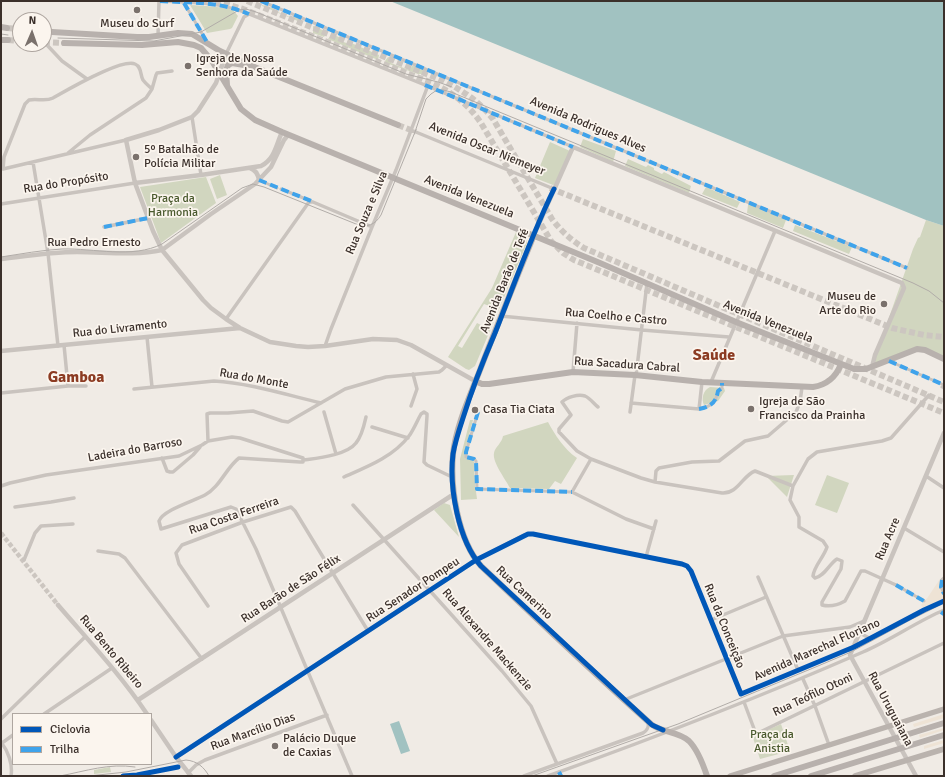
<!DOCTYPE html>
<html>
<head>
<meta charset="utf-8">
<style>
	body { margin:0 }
	#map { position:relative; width:945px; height:777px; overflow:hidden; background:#f0ebe5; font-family:Signika,sans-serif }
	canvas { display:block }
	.frame { position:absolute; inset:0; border:2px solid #3b302b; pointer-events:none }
	.legend { position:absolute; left:12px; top:713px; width:140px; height:52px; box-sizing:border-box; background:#fbf5ee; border:1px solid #aea6a0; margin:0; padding:5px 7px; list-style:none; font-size:12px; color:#3b302b }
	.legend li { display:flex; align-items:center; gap:8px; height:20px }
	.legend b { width:20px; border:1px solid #aea6a0 }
	.north { position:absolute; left:12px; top:12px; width:40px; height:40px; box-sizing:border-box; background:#fbf5ee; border:1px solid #aea6a0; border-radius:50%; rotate:2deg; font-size:11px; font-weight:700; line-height:16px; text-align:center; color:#3b302b }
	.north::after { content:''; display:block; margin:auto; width:14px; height:18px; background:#7a716c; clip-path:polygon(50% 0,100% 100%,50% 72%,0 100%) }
</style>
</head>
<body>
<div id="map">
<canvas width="945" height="777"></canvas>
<div class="frame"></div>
<ul class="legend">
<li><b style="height:5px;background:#0057b8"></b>Ciclovia</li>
<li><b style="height:5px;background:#3fa3eb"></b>Trilha</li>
</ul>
<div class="north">N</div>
</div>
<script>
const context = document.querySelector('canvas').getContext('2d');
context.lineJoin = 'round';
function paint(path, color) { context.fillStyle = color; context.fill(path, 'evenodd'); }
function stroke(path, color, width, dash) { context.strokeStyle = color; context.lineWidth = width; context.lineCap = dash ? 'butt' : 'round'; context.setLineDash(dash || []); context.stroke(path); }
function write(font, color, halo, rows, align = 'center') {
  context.font = font + ' Signika,sans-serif'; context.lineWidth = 3.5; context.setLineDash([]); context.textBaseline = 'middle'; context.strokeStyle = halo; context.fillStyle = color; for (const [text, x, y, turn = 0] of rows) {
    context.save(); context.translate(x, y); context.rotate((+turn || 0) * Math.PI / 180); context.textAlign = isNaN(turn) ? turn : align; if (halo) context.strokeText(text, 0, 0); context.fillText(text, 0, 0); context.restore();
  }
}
paint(new Path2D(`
	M190,5C204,6 219,6 233,10L238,16L232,28L230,29L207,33Z
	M262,5L273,8V10L292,18L294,15L300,18V22L262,6Z
	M313,26L327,32L324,37L313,33Z
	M332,34L341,38V41L349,44V42L379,55L378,60L328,39Z
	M388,57L391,58V63L409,70L413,65L426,71L424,74H418L386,63L385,61Z
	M583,139L616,151L613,162L580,147Z
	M550,142L570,151L556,184L553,185L535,178Z
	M628,159L646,167L648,165L654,168V170L662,174L664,172L691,186L689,193L625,166Z
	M220,175L227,195L217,199L210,179Z
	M206,177L216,203L161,243L140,187Z
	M706,187L740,202L737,208L702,194Z
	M750,204L786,220L783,228L747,213L748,205Z
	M926,220L944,226V357L925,349L872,366L913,249L918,238L920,237Z
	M795,225L852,247L849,254L793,231Z
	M516,232L526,238L527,243L475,366L469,370L466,369L448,357L492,288ZM498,300L501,301L492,323L486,320L483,326L477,323L462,348L458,346L484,304L495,308Z
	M710,387L724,388L725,391L718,401L704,405C701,399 703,390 710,387Z
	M470,420H473L466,447L465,458L473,460L474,462L475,484L477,499L461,500L460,459Z
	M548,422C555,435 564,449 577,458L561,484L555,481L549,489L510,488C506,480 492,462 494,453C495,447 502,443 503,436Z
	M794,475L787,497L766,476Z
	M827,475L849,483L837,513L815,505Z
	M444,503L450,505L459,537L434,510Z
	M781,724L790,751L760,759L753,738L756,735Z
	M110,767L111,772L94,774V770Z`), '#d1d6bf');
paint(new Path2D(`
	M940,579L944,581V599L924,609L921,605L928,597Z
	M944,714V718L914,727L913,724Z
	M944,728V730L920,738L919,735Z
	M944,740V743L924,749V746Z`), '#eee3d5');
paint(new Path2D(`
	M390,1H944V226L926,220Z
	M399,721L410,751L401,754L390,724Z`), '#a1c2c1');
stroke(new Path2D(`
	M1,533L58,605`), '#ccc6c0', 4.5, [4.5, 2]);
stroke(new Path2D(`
	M7,28L20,29
	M44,31L52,32
	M8,40L20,41
	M44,42L64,43
	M398,125L416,132
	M550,188L892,328L924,335L944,337`), '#ccc6c0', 6, [6, 3]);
stroke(new Path2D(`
	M215,1L243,9L432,83C452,92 469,105 481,123L551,241L563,253L574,260L944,413
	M247,1L444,81C463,91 480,102 493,119L552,219C561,231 571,240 584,248L944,402`), '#ccc6c0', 6, [6, 3]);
stroke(new Path2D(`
	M160,1C192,3 218,1 249,14
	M261,1L907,268
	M184,3L207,42
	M425,85L573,147
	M259,180L277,188
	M281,189L311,201
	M889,361L944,385
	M942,387L944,388
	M699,409C710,407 716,403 718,391L722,388V383
	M478,412L466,452V457L474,459L476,461L477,489L572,492
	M942,580L941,587L944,594
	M896,585L924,601
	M559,772L561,776`), '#c9c3be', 3);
stroke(new Path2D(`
	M158,36L159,1
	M47,45L62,61L87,79
	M226,54L244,17L249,14L425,85L427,88L396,170L372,227L331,329L325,346
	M192,117L201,175
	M411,130L554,189
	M68,153L90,135L146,98L152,89L156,75L157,73L172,71
	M33,162L48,253L58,346
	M3,169L4,157L25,104L29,100C37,98 45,102 53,98C67,90 122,58 135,64C142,67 140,75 143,80C146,84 149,86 152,89
	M3,169L126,140
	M1,204L135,183
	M104,227L148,218
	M501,316L642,330L729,337
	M226,319L309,202H313L372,227
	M147,337L152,387
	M64,345L68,386
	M573,372L577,323
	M636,376L647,283
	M711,382L775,231
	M134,389L214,381C249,383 287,395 321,403
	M1,393L68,386H86
	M631,403L699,409L702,382
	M411,406L417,389L413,374
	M598,407C594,404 590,398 585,396C578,394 567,397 562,402L571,415L559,429V432L577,451L591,459L641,478L655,482L722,493C738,494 742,476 755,471L793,486L790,500L799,517V527L823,541L827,547C824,557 814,566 813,576L815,578C825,576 829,564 837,559L842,561L841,569L822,602V605C830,607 838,605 845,601L861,571H865L896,585
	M324,412L336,454
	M630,412L635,375
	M372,427L408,438
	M208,441L207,414L210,413H228L253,411L282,421L288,422L345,389L386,377L439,372L442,370L446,366
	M162,458L167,471L170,472H173L193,455L200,447
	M591,459L572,492L626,519L654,529
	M304,460C318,458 347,455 356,443C362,436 364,426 366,417
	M926,476L944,488
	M344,477C367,467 393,457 409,436C414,429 417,421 421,414L424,412L427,414V416L424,462L427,465L452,477
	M655,482L656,471L659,468L692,462L719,461L745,441L768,436L796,412L800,402L802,387
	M1,486L10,483L46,475L179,456L202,445L208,441L232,437L240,438L303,458V462H300L239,458C226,468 220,487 205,495C194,501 163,510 159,521L161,529L231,507L236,509L256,549L352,776
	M793,486L808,459L817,452L882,441L891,438L929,395
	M353,505L502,671L531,706L557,764
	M15,507L51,502L74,498
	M904,528L944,552
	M98,551L119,554L125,558L202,659
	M646,557L656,521
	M24,560L35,533L41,526L73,524
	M476,560L524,535L533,534L682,564L687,566L691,571L741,694L854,647L924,610L944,601
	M758,577L798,670
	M942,580L944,578
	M208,606L179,564L176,553L182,545L243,522L291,507L295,511L368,631
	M711,620L766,597
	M860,633L869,638
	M803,679L815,706L829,745
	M624,700L783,636L850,627L864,621
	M744,702L756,734L944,643
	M44,714L112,668
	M1,719L85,637
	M1,742C8,751 13,764 11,776
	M2,743L13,735
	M188,773L196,765L205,760L327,715
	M524,776L643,733C648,730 649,727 648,722
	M548,776C654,738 760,697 863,652C891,640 916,622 944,610`), '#c9c3be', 3.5);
stroke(new Path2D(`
	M226,54L216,83L198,111L192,117L159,130L126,140L135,183L153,231L162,250L203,300L211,308L226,319L240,328L270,342L296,346L308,347L325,346L373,339L397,340L411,345L475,381
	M250,168C256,170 258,174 259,180
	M135,183L201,175L261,166C275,159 276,145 282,132
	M534,235L573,147L902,283L904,288L875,355L872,367
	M1,259C26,256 51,252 77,252C106,252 134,256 162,250L211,214L255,184L271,167L284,140L288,135
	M1,351L240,328
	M58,605C88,640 121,675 147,714
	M138,700L454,494
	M151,720L176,757L191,776
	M176,757L476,560
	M916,776L850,655L944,433`), '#c9c3be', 4.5);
stroke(new Path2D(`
	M730,776L944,709
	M855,776L944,749`), '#bab3ae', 5.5);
stroke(new Path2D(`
	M1,27L7,28
	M52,32L137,37H149L178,33L192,34L220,51L252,66L398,125
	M1,40H8
	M64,43L142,45L178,42L194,45L201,48L212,61L241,109L255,120L282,132L600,263L736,322L854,369H866L917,349L925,350L944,359
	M227,85L226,71L228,65L232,63L244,65
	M534,235C516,280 497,325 480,370C470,396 456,426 453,454C450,488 458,540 481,566C537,619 593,673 651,724C662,733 678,731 689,741C698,750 703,764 707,776
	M475,381L482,384H489L573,372L635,375L702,382L813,387C826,385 836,377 841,364
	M774,776L944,723
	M811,776L944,735`), '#b8b1ad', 6);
stroke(new Path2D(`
	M1,34L8,35
	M58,38L154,41L201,32L239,10L246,9L256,12L406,74L438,82L452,87
	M1,257C21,254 42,250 62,249C94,248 132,259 162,244L242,188L253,184L264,187L356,224C367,228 375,225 381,215L415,132L426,99L431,94L437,90H443L451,92L913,283L929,291L944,303
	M60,776C86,771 109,763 135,767
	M89,776L126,772L186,760C197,761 204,767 209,776
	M532,776L678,724L818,666L851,652L912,619L944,603`), '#b1aca8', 1);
stroke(new Path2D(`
	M160,1C192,3 218,1 249,14
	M261,1L907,268
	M184,3L207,42
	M425,85L573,147
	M259,180L311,201
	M104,227L148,218
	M889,361L944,385
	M699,409C710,407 716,403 718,391L722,388V383
	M478,412L466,452V457L474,459L476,461L477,489L572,492
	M942,580L941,587L944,594
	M896,585L924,601
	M941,612L944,614
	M559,772L561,776`), '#3fa3eb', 4, [8, 4]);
stroke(new Path2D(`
	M554,189C531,236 514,285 495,333C483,361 472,389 463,418C459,430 455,442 453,454C449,487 458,540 481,566L652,725L663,730
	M176,757L476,560L528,534H533L682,564L687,566L691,571L741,694L854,647L924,610L944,601
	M123,776L137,775L178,767`), '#0057b8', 5);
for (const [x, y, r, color] of [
	[137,10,4,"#7a716c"],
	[188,66,4,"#7a716c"],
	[136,157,4,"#7a716c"],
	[884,304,4,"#7a716c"],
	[751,409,4,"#7a716c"],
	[475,410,4,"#7a716c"],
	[275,746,4,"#7a716c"]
]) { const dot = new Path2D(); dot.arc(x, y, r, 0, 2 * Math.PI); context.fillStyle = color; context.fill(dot); stroke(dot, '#fbf5ee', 1.5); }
write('12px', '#3b302b', '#fbf5ee', [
	["Museu do Surf",137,24,"center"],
	["Igreja de Nossa",196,59],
	["Senhora da Saúde",196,73],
	["5º Batalhão de",144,150],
	["Polícia Militar",144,164],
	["Museu de",876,297,"right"],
	["Arte do Rio",876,311,"right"],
	["Igreja de São",759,402],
	["Francisco da Prainha",759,416],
	["Casa Tia Ciata",483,410],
	["Palácio Duque",283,739],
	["de Caxias",283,753]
], 'left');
write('12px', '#3b302b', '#fbf5ee', [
	["Avenida Rodrigues Alves",588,125,23],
	["Avenida Oscar Niemeyer",487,149,22],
	["Rua do Propósito",66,183,-9],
	["Avenida Venezuela",469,197,22],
	["Rua Souza e Silva",367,213,-67],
	["Rua Pedro Ernesto",94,243],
	["Avenida Barão de Tefé",505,281,-68],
	["Rua Coelho e Castro",616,317,5],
	["Avenida Venezuela",768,322,22],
	["Rua do Livramento",120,329,-6],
	["Rua Sacadura Cabral",627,365,4],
	["Rua do Monte",254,379,10],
	["Ladeira do Barroso",135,450,-10],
	["Rua Costa Ferreira",234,516,-19],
	["Rua Acre",888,539,-67],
	["Rua Barão de São Félix",291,589,-33],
	["Rua Senador Pompeu",413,590,-33],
	["Rua Camerino",524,593,43],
	["Rua da Conceição",724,626,68],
	["Rua Alexandre Mackenzie",487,640,49],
	["Avenida Marechal Floriano",817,650,-24],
	["Rua Bento Ribeiro",111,652,50],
	["Rua Teófilo Otoni",813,695,-25],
	["Rua Uruguaiana",890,709,62],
	["Rua Marcílio Dias",253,732,-20]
]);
write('12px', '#4a5a2e', '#fbf5ee', [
	["Praça da",173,199],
	["Harmonia",173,213],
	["Praça da",772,735],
	["Anistia",772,749]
]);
write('bold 16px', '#8c3b22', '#fbf5ee', [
	["Saúde",714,356],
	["Gamboa",76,378]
]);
</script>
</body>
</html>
